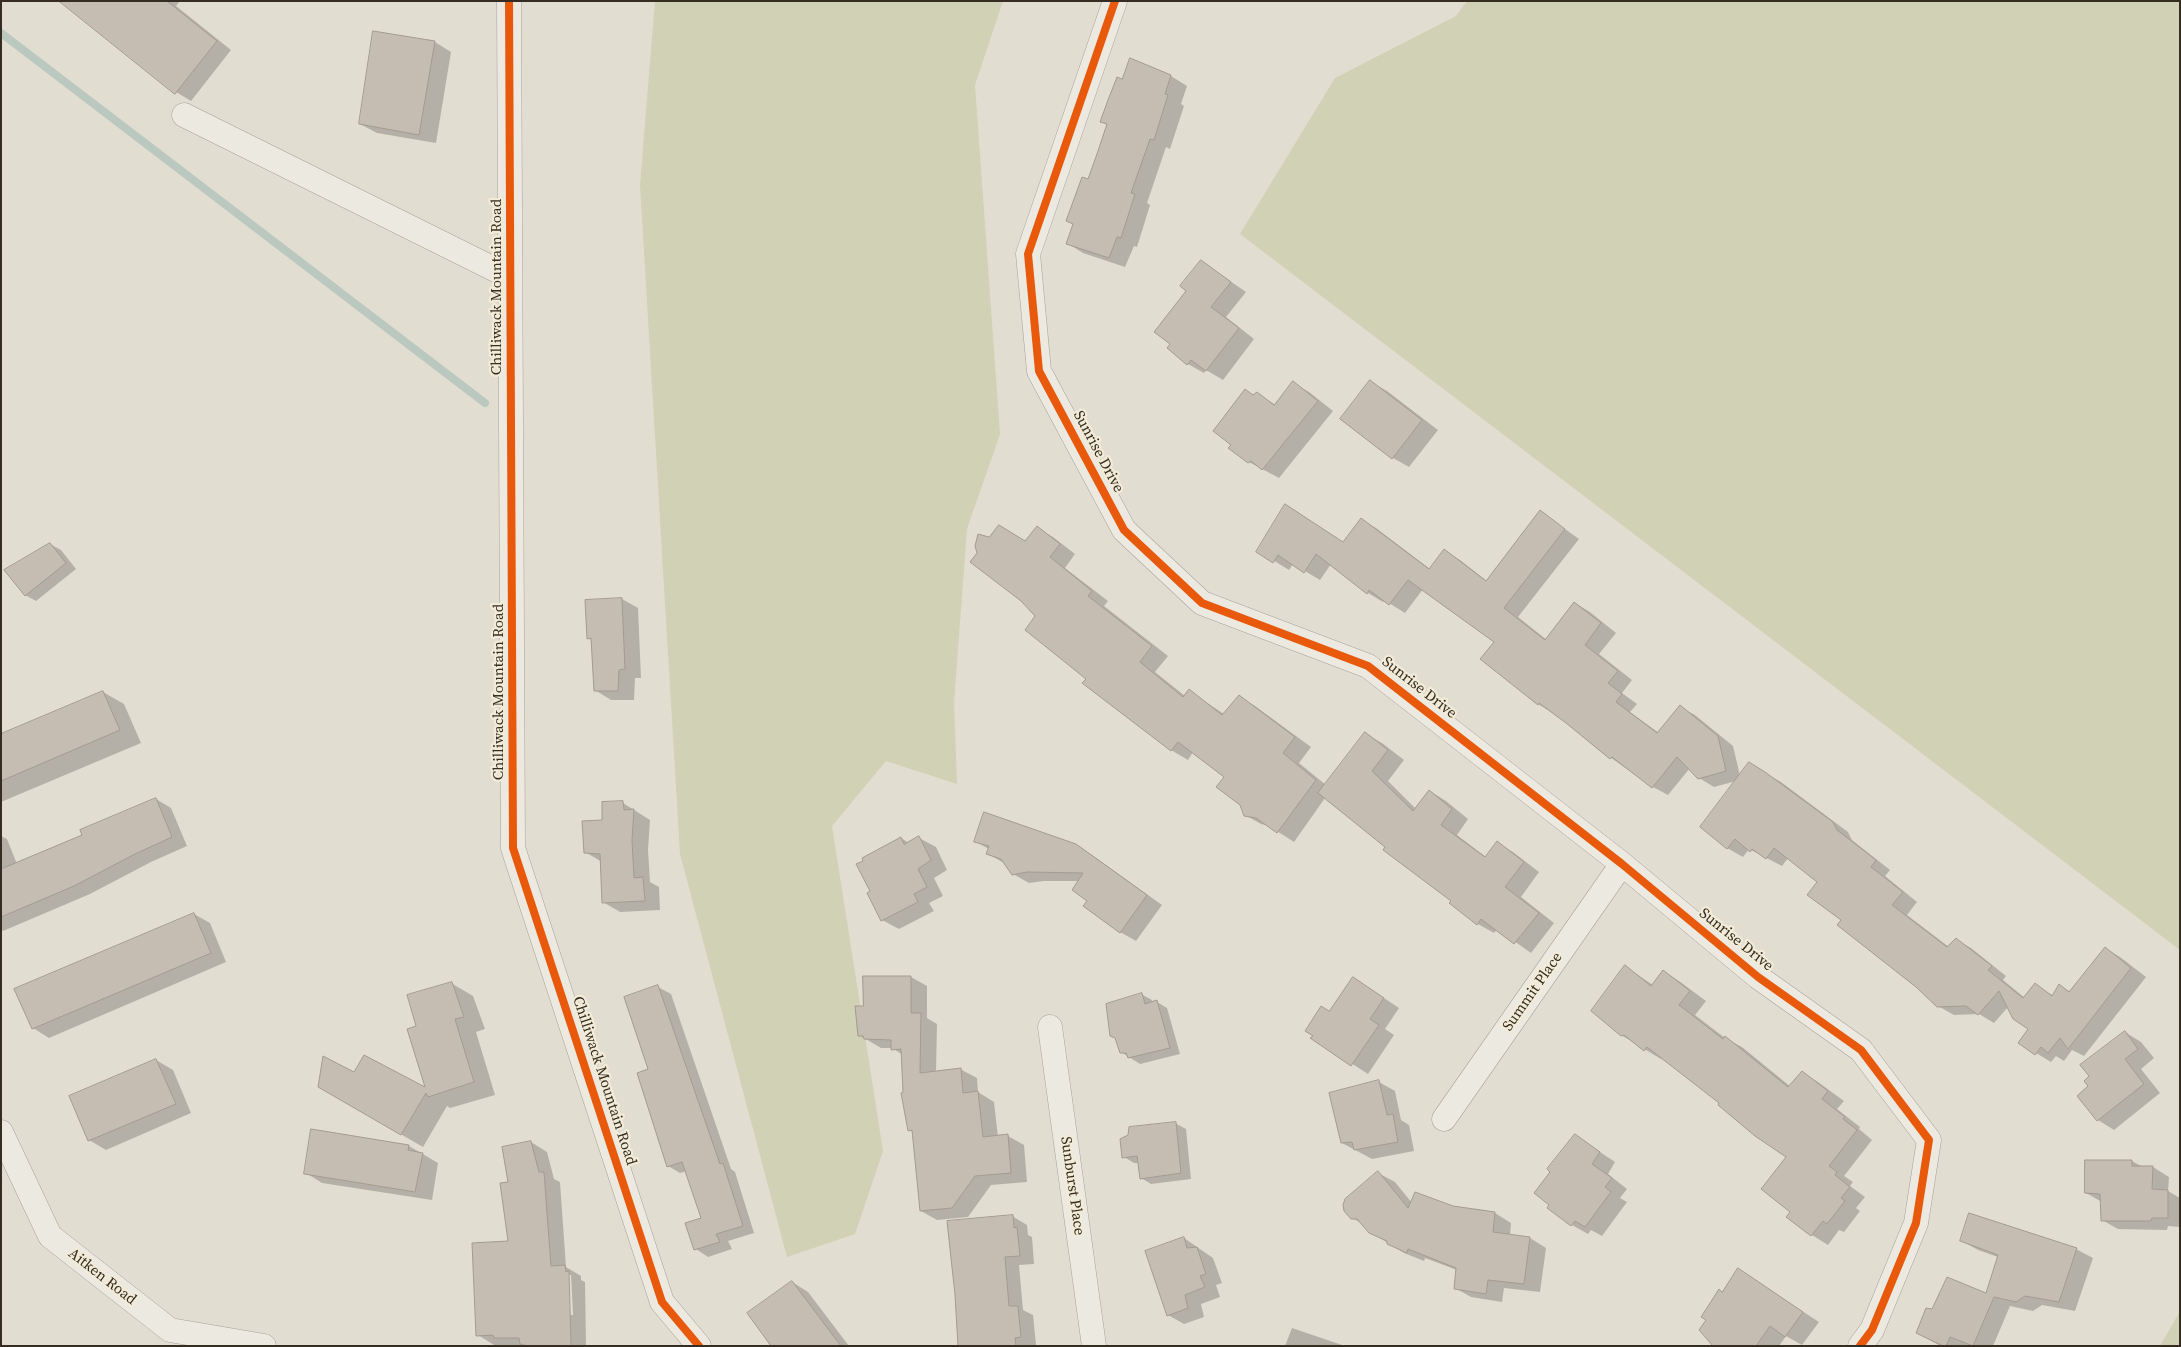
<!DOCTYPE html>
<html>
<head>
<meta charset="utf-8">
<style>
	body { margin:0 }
	#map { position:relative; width:2181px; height:1347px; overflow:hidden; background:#e2ddd1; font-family:"Source Serif 4",serif }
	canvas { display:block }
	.frame { position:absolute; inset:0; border:2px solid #372c22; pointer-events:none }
</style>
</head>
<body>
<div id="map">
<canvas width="2181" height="1347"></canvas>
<div class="frame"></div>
</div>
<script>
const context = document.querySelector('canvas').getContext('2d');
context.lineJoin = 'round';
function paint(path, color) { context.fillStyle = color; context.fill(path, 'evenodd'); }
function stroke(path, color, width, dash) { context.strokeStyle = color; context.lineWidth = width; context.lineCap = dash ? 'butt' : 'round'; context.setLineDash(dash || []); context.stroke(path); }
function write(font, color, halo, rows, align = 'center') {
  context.font = font + ' "Source Serif 4",serif'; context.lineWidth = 4.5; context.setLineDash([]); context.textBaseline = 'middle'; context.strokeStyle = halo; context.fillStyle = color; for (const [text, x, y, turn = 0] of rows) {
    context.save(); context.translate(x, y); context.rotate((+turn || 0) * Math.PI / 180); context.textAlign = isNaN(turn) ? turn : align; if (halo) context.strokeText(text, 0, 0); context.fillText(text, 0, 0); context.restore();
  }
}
paint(new Path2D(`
	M655,1H1003L975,85L1000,434L967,529L954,703L957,784L886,761L832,826L883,1151L855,1234L787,1257L680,854L640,185Z
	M1467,1H2180V950L1240,234L1335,78L1456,16Z
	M2180,1311V1346H2160Z`), '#d1d1b5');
paint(new Path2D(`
	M81,1H180L176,6L231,50L191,101L176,92Z
	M435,42L451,52L436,143L377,133L360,124Z
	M1131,60L1171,76L1187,86L1181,104L1184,106L1170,149L1166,147L1147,203L1150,205L1137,247L1134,246L1125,267L1083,253L1067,243L1108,125L1102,122L1123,81Z
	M1201,261L1246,292L1226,317L1254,339L1223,380L1206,370L1204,373L1188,364L1172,343L1188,290Z
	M1371,382L1387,391L1438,430L1409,467L1393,458Z
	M1293,383L1309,392L1333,411L1279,478L1249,462L1254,396L1257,394L1276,405Z
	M1541,512L1579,539L1518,617L1547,640L1575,603L1590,612L1616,633L1599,654L1632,680L1622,693L1637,704L1630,712L1659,733L1680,707L1695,715L1733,746L1740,776L1749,764L1781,782L1848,832L1852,840L1890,870L1885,876L1917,902L1907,915L1949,947L1956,940L1971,948L2006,976L2003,980L2025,998L2035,985L2054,996L2060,986L2071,992L2105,948L2120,957L2146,977L2084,1056L2072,1050L2064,1061L2056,1056L2051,1062L2036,1053L2030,1028L2008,1007L1994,1023L1979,1014L1954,1015L1938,1006L1842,920L1819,882L1788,858L1782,866L1749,849L1743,857L1727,848L1736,781L1714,787L1699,778L1690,768L1668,795L1653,787L1611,758L1567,722L1538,704L1496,642L1423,589L1405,613L1384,600L1383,602L1368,593L1331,564L1320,580L1293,564L1289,570L1258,551L1344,542L1361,520L1376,528L1430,569L1445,551L1460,560L1487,581Z
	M1037,528L1053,537L1075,554L1065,568L1108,601L1104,606L1168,656L1155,672L1185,696L1189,691L1224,714L1239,697L1255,706L1311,747L1299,763L1326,785L1366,734L1382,743L1404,760L1388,781L1416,809L1430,791L1446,801L1468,819L1457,835L1486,857L1497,843L1513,852L1539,872L1521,897L1554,923L1531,953L1497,929L1494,933L1478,924L1453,901L1325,798L1294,842L1269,826L1261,824L1245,815L1226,777L1193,752L1188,760L1171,750L1088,678L1037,616L990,538L1026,542Z
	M50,544L61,550L76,569L36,601L25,595Z
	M622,599L638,608L641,678H635L634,700H611L595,690L593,641L588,638Z
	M103,692L124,704L141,743L1,802V735Z
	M156,799L171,808L187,846L151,862L90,894L3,931L1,929V836L7,839L17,864L84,836Z
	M623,803L650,820L648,850L650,882L659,887L660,910L620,912L603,902L602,862L585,852L603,821Z
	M901,838L909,843L919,838L936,847L947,870L934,878L943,896L929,903L934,911L899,929L882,920Z
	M976,842L1075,845L1092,855L1162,905L1136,941L1120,932L1088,901L1079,881H1044L1029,883L1013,874L1004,863L988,854L989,849Z
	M194,914L210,923L226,962L49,1038L33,1028Z
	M1626,967L1653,985L1663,971L1679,981L1706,1001L1695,1015L1725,1038L1742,1047L1791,1087L1802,1072L1818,1082L1844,1101L1837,1109L1860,1127L1859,1129L1872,1140L1844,1176L1853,1182L1850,1186L1865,1197L1856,1208L1860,1211L1844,1232L1839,1230L1828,1245L1812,1235L1788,1217L1792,1212L1788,1156L1662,1057L1661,1059L1621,1035Z
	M911,977L927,986V1018L937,1024L936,1072L960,1069L977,1078L978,1092L994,1102L998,1137L1008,1136L1024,1145L1027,1182L991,1185L968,1217L937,1220L921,1211L914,1133L909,1130L904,1093L903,1055L892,1048H881L859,1035L865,1007Z
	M451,983L473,996L485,1029L476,1032L495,1095L450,1108L447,1106L423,1147L319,1087L354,1074L427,1089Z
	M658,987L671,994L731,1169L735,1172L754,1233L728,1241L732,1249L708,1257L696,1249L702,1219L687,1171L680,1173L668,1166L650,1070Z
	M1369,988L1399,1008L1385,1029L1394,1035L1368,1074L1312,1038Z
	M1141,994L1152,1000L1153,1003L1157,1002L1167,1008L1180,1054L1140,1064L1121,1052Z
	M2125,1032L2141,1042L2154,1058L2141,1069L2160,1093L2114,1130L2098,1120L2090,1086Z
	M156,1060L173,1070L191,1113L106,1150L89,1140Z
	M1379,1082L1395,1091L1401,1120L1409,1125L1414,1151L1372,1159L1342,1143Z
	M1175,1123L1186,1129L1191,1179L1151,1184L1141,1178L1139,1163H1134L1124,1157Z
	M1576,1136L1615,1162L1608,1174L1627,1189L1620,1198L1627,1202L1602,1236L1591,1230L1588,1234L1572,1225L1551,1205V1172Z
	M531,1142L547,1152L554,1179L560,1182L566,1267L581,1276V1280L585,1282L586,1346L494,1345L478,1335L509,1243V1183ZM568,1275H571L573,1315H570Z
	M409,1146L438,1163L432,1200L322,1183L306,1173Z
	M2132,1161L2143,1167H2153L2169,1177L2168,1191L2180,1198V1227L2168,1226L2167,1230L2118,1229L2102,1220V1202L2086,1193Z
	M1378,1173L1395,1182L1412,1203L1495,1213L1511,1223L1510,1236L1530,1238L1546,1248L1540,1292L1504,1288L1502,1302L1471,1297L1455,1288L1457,1270L1425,1258L1424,1261L1404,1253L1370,1232L1363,1224L1352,1218Z
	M1012,1216L1027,1225L1028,1235L1032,1237L1034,1264L1019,1265L1023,1310L1033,1315L1036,1345L960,1346Z
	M1184,1238L1213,1258L1222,1283L1216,1285L1220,1297L1201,1304L1204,1317L1184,1324L1168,1315Z
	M1962,1241L2076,1249L2093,1258L2075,1311L2042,1305L2033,1311L2010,1306L1993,1346H1941L1917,1333L1933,1310L1986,1295L1998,1257L1978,1250Z
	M1739,1270L1819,1322L1802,1345L1786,1336L1779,1346H1716L1723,1293Z
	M792,1282L808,1292L849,1346H774Z
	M1292,1328L1345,1346H1285Z`), '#0003');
stroke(new Path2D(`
	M1,33L485,403`), '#bbc8c0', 8);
const building = new Path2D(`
	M59,1H167L217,41L175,94Z
	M373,31L435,41L419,135L359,124Z
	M1130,58L1171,75L1165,94L1168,95L1154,140L1150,139L1131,193L1135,194L1121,238L1117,237L1109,258L1066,244L1073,224L1066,221L1082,177L1088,179L1097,154L1107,124L1100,122L1108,100L1117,77L1122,79Z
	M1201,260L1231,282L1211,307L1239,328L1206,371L1191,360L1187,365L1167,348L1170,344L1154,332L1186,291L1180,286Z
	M1370,380L1422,420L1392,459L1340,419Z
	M1293,381L1318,401L1262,470L1251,461L1248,463L1228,448L1231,445L1213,431L1245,389L1253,395L1257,392L1274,405Z
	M1285,504L1343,542L1361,518L1429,569L1444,549L1486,581L1540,510L1565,529L1504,608L1545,640L1574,602L1601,623L1585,645L1618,671L1608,683L1622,694L1616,702L1657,733L1680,705L1718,736L1726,771L1698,779L1677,757L1652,788L1612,757L1610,759L1566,723L1539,703L1538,705L1480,659L1494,642L1408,580L1389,605L1369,590L1367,594L1316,554L1304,573L1278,555L1273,563L1256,552Z
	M999,525L1025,541L1037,526L1060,544L1050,557L1092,591L1088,596L1152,646L1140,662L1183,697L1189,689L1222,715L1239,695L1295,737L1283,753L1316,780L1277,833L1256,818L1244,816L1240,805L1216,787L1224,777L1178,742L1171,751L1082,683L1086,679L1025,630L1035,616L1021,601L970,562L977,553L975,546L978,534L989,537Z
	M50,543L66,563L25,596L4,570Z
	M622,598L625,669L619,670L618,691H594L591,638L587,639L585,600Z
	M103,691L120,730L1,781V734Z
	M1365,732L1388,750L1372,771L1413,811L1429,790L1452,809L1441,825L1485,857L1497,841L1524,862L1505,887L1539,913L1514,944L1481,919L1477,925L1449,903L1451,901L1383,850L1385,847L1318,793Z
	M1749,762L1765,772L1833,822L1837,830L1876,860L1871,867L1903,892L1892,905L1947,947L1956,938L1992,966L1988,970L2023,998L2035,983L2052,996L2059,984L2069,992L2105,947L2131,968L2068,1049L2060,1038L2048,1053L2041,1047L2035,1055L2018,1043L2028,1029L2013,1019L1999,991L1978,1015L1966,1006L1937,1007L1916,987L1837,925L1841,920L1807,895L1817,882L1774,848L1766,859L1752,849L1750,852L1735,839L1727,849L1700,827Z
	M156,798L172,837L135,854L74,886L1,917V869L82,835L80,830Z
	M623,801L624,810L634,809L632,840L634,878L643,877L645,901L602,903L600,854L584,853L582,821L602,820V802Z
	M984,812L1076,844L1147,895L1120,933L1083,906L1087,901L1072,890L1083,873L1027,872L1012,875L1001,859L986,854L989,846L974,842Z
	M919,836L931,860L918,869L927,887L914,894L918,902L881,921L867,893L870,891L856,864L863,861L862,858L901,837L904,844Z
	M194,913L211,953L32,1029L14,989Z
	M1625,965L1651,986L1663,970L1690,991L1679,1005L1723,1039L1725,1036L1788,1087L1802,1071L1828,1091L1822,1099L1845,1117L1843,1119L1857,1130L1829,1166L1837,1172L1835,1175L1850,1187L1841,1198L1845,1201L1827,1224L1823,1221L1811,1236L1786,1217L1790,1212L1761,1189L1786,1157L1755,1136L1718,1105L1719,1103L1647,1047L1644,1051L1624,1035L1621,1036L1591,1011Z
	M863,976H911V1013H921L920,1073L961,1068L963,1093L978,1091L983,1137L1008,1134L1011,1173L975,1176L952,1208L920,1211L912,1130L908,1131L901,1093L903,1092L901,1049L891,1050V1040L864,1039L863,1036H858L855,1006H863Z
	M1353,977L1384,998L1370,1019L1379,1025L1351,1066L1310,1038L1313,1036L1305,1031L1321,1006L1329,1011Z
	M452,982L464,1017L455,1019L474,1082L428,1097L426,1093L401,1135L318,1087L323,1056L354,1072L364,1055L425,1087L407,1029L416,1026L407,995Z
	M658,985L720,1164L723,1163L743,1226L716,1234L720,1242L694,1250L685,1223L701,1218L682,1162L667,1167L637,1073L648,1069L624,997Z
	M1142,993L1145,1004L1157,1000L1170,1048L1128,1058L1126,1053H1120L1115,1038L1110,1036L1106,1004Z
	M2125,1031L2138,1049L2125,1059L2144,1084L2097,1121L2077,1096L2088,1086L2084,1081L2089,1076L2080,1065Z
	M156,1059L176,1104L88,1141L69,1096Z
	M1379,1080L1387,1115L1393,1114L1398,1142L1354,1150L1352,1142L1341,1143L1329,1093Z
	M1176,1122L1181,1173L1140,1179L1137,1156L1122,1158L1120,1139L1128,1135L1129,1127Z
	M311,1129L409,1145L408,1150L423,1153L415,1192L304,1174Z
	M1575,1134L1600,1152L1592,1164L1612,1178L1605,1187L1611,1192L1585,1227L1575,1221L1571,1226L1547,1208L1549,1205L1534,1193L1550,1172L1547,1169Z
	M531,1141L539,1172H544L551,1266L565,1265L566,1272L569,1271L571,1346H528L520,1344L519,1338H494L493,1335L476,1336L472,1243L508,1241L500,1183L508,1182L502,1147Z
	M2085,1160H2132V1166H2153L2152,1189L2168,1190V1218H2152L2151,1221H2101L2100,1194L2085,1193Z
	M1378,1171L1408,1208L1415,1192L1453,1206L1495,1212L1493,1232L1530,1237L1524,1284L1488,1280L1486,1294L1454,1289L1456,1268L1408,1249L1407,1253L1387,1244V1241L1369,1233L1357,1219H1351L1344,1211L1343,1205L1345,1199Z
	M1969,1213L2077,1248L2059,1302L2025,1296L2016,1302L1994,1297L1973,1346L1950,1337L1946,1346H1943L1916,1333L1926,1308L1932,1309L1947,1277L1986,1293L1998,1255L1960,1241Z
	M1013,1215L1014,1228L1017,1227L1020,1256L1005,1257L1009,1306H1018L1021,1337L1015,1338L1016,1346H958L955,1295L947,1221Z
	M1184,1237L1187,1248L1197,1247L1206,1274L1200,1276L1205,1287L1185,1295L1188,1308L1167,1316L1145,1251Z
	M1738,1268L1803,1312L1785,1337L1770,1326L1756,1346H1713L1699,1330L1706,1320L1701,1317L1719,1289L1722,1292Z
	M792,1281L841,1346H771L747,1313Z`);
paint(building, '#c6bdb2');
stroke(building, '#a39a90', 1);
const minor = new Path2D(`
	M509,1L513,848L662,1302L699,1346
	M1115,1L1028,254L1039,371L1124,530L1202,603L1368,666L1622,864L1758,977L1861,1050L1929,1140L1916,1223L1872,1330L1860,1346
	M184,115L510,277
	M1050,1027L1094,1346
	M1444,1119L1622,864
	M1,1132L50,1236L170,1330L264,1346`);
stroke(minor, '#a8a399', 25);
stroke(minor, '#ece9e1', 24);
stroke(new Path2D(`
	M509,1L513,848L662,1302L699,1346
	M1115,1L1028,254L1039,371L1124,530L1202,603L1368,666L1622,864L1758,977L1861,1050L1929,1140L1916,1223L1872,1330L1860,1346`), '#e8590c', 8);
write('15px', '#372c22', '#f2ebd8', [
	["Chilliwack Mountain Road",497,287,-90],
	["Sunrise Drive",1098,452,62],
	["Sunrise Drive",1419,688,38],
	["Chilliwack Mountain Road",499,692,-90],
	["Sunrise Drive",1736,940,39],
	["Summit Place",1533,992,-55],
	["Chilliwack Mountain Road",604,1081,72],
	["Sunburst Place",1072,1186,82],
	["Aitken Road",102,1277,38]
]);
</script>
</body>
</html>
